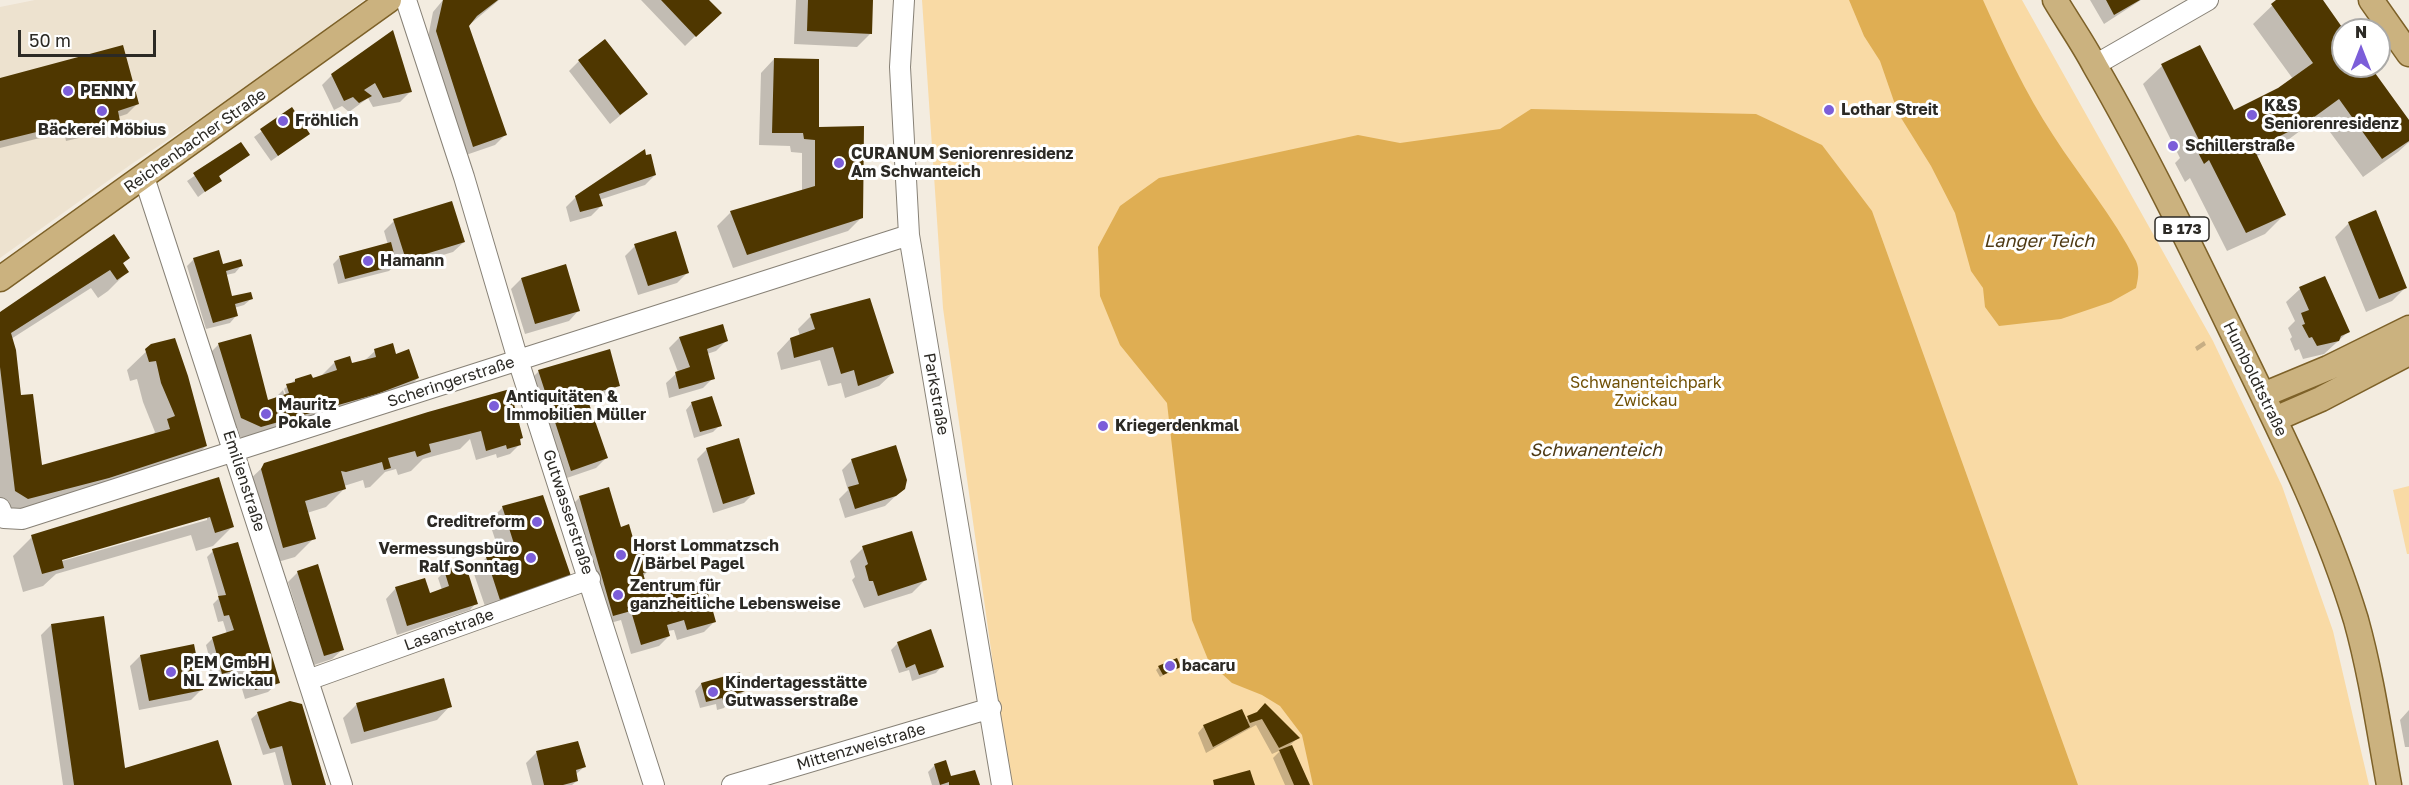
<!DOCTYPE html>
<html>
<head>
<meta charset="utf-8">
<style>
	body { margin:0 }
	#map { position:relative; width:2409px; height:785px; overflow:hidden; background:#f3ece0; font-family:"Golos Text",sans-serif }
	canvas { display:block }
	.north { position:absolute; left:2331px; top:18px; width:60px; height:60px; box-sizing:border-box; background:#fff; border:2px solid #abaaa8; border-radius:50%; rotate:0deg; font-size:16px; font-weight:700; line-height:24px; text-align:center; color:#2c2a25 }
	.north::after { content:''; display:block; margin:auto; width:21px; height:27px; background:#7c5ed9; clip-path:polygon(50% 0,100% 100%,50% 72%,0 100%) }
	.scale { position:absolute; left:18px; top:30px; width:138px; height:27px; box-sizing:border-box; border:3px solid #2c2a25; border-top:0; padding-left:8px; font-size:18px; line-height:21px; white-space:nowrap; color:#2c2a25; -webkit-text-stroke:4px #fff; paint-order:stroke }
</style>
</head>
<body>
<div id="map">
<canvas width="2409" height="785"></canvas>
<div class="north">N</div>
<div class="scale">50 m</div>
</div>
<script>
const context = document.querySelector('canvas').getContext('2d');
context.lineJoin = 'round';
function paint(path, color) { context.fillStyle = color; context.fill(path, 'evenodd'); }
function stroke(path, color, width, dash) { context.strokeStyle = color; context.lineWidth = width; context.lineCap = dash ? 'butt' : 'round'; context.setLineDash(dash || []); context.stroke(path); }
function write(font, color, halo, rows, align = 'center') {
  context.font = font + ' "Golos Text",sans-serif'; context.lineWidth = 6; context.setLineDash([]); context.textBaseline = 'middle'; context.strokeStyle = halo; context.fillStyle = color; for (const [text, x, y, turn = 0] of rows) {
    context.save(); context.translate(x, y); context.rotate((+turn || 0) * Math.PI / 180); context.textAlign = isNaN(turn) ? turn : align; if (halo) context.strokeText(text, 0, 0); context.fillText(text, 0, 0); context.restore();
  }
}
paint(new Path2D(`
	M35,0H364L258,80L133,163L0,258V7Z`), '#ede2cf');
paint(new Path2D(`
	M922,0H2022L2213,341L2282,486L2333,631L2369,785H1010L943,308Z
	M2409,486V554H2407L2393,490Z`), '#f9daa5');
paint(new Path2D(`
	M1849,0H1983C2003,45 2026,94 2053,135C2080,177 2113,216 2136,261C2140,270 2138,279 2136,288L2111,302L2061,319L1999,326L1985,307L1983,288L1971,271L1955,213L1931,166L1898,113L1880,61L1864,36Z
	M1531,109L1756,114L1822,145L1872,211L2078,785H1313L1302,735L1280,706L1262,695L1232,683L1209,662L1192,620L1167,403L1120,345L1100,296L1098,247L1120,206L1159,178L1358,135L1400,143L1500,129Z`), '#dfae53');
paint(new Path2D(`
	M443,0H499L468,26L505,135L495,145L463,156L427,42L433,12Z
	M641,0H707L719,13L685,46Z
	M796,0H872L871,33L857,47L794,44Z
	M2090,0H2141L2104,24Z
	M2278,0H2321L2343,66H2368L2409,123V142L2398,152L2363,177L2319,117L2285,142L2255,157L2284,215L2265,234L2227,251L2190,178L2185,182L2175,163L2180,158L2143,84L2162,66L2199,47L2233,112L2279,90L2293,79L2253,24Z
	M392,32L410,92L400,102L373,107L368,98L349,112L342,106L334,110L322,85L332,75Z
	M774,59L818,128L861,218L848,231L733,268L717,226L731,212L802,191V153L791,152L790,146L759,145L761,73Z
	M579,61L646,94L610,124L569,71Z
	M0,80L137,104L127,114L118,117L119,121L109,131L66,141L64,132L0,148Z
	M292,109L308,134L271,161L254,137Z
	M241,144L248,155L218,177L220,180L198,197L187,181Z
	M655,175L645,185L599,200L601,206L591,216L570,222L566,207L576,197Z
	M394,221L464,242L453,252L396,269L394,266L389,271L338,284L333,264L339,258L388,245L384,231Z
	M2349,223L2406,287L2392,301L2366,312L2335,237Z
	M635,246L687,273L677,283L638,295L625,256Z
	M128,258L122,264L127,272L108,291L98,298L91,288L11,339L20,394L41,467L152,436L155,432L143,402L137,379L130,381L127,370L152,346L206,446L187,465L8,517L0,512V313Z
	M194,259L222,266H241L235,273L226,275L231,298L251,299L244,305L234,308L236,316L230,323L206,329L187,266Z
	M2324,278L2348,332L2324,354L2303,359L2299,349L2295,351L2290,339L2292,337L2288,328L2295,321L2286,302L2300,289Z
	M521,279L579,310L569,321L525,334L511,289Z
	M811,316L893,373L879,386L845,398L841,383L828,386L820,360L781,370L777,353L790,339L800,336L798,329Z
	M722,326L726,341L716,351L707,354L713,378L703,388L669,398L666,383L678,372L669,348L679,338Z
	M2204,341L2206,345L2197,351L2195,347Z
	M219,344L267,402L273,400L283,390L294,426L297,425L284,389L295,380L320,377L335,362L351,365L364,361L375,351L395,355L418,378L399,397L247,440L228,431L205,358Z
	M539,371L618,385L608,395L587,401L607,457L596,468L561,480L529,381Z
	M472,401L522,438L519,441L520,444L510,454L497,458L496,454L476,460L470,439L460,449L423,459L411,471L398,475L396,469L385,472L370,487L365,488L363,480L344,486L345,488L326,507L307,513L314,538L295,557L264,566L245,484L265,465Z
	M692,403L720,425L713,432L694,438L686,410Z
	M707,449L754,493L744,503L713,513L697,459Z
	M852,460L904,488L885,506L845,518L839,499L848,490L842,470Z
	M218,479L232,527L213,546L196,551L191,535L56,574L43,586L23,592L13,556L32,537ZM207,516V520L55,563L54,560Z
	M580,497L632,540L648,571L642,577L648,596L714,622L704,632L677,640L674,630L667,631L669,636L659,646L631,654L621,620L603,625L573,504Z
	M503,507L569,576L487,612L473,571L486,558L500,554L489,521Z
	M863,548L925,580L912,593L864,608L852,580L855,577L850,561Z
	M213,551L279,682L268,692L245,699L237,672L231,678L212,683L208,667L211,664L206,645L213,638L227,634L223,621L218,622L213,604L219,598L207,557Z
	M445,571L476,603L470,610L397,635L386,599L396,588L429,595L442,590L438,578Z
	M298,572L343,649L332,659L314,665L288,582Z
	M51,625L123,770L230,785H63L41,635Z
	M898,643L942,666L936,673L912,681L909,670L899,673L891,650Z
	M140,656L202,689L191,700L139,710L130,666Z
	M1159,667H1179L1160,677L1156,670Z
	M739,674L744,691L737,698L730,700L724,708L717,710L716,704L700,708L695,691L701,684Z
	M356,705L450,706L437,720L351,744L343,718Z
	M2409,710V747H2405L2400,720Z
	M258,713L325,785H284L275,752L263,755L251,719Z
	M1257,713L1298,738L1290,745L1308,785H1285L1273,758L1281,750L1272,754L1256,725L1206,753L1198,733L1204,726L1245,720Z
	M577,742L584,767L575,775L577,781L572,785H532L526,763L536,753Z
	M935,765L950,778L978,785H932L928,772Z`), '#0003');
paint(new Path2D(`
	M443,0H498L477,16L469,26L507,135L473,147L436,31Z
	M661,0H709L722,13L696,37Z
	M808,0H873L872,34L807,31Z
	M2106,0H2140L2114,15Z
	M2276,0H2323L2344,30L2343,66H2370L2409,120V141L2382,159L2339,99L2306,123L2254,149L2286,215L2246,233L2209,160L2204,164L2193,143L2199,140L2161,64L2200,45L2234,110L2278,88L2313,63L2271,4Z
	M393,30L412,92L383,98L375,83L364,90L372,96L359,103L353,97L344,101L331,74Z
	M605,39L648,94L620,115L578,60Z
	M123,45L139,104L118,111L120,121L76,132L73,123L0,141V78Z
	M774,58L819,59V127L864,126L863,218L747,255L730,211L815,186V140L804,139L803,133H772Z
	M292,107L310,134L278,156L260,129Z
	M241,142L250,155L219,176L222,181L205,192L193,173Z
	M645,149L646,155L651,154L656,175L599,194L603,206L580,212L575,196Z
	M452,201L465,242L406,260L393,219Z
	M2376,210L2407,288L2379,299L2348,222Z
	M676,231L689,273L648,286L634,244Z
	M114,234L130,258L123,263L129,272L117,280L110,270L11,333L16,350L21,395L33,394L42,465L170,429L167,419L175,416L161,383L156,361L149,362L145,349L151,344L175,338L188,376L207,446L109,478L28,499L15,491L0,367V312Z
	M391,242L397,265L345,279L339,256Z
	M219,250L223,264L241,259L243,266L226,271L232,296L251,292L253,299L235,304L238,316L213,323L193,258Z
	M566,264L580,311L535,324L521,278Z
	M2325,276L2350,332L2341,336L2339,341L2317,346L2312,337L2309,338L2302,325L2305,324L2301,313L2309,310L2299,287Z
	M870,298L894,373L858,386L854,370L841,374L833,347L794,358L790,338L815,329L810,314Z
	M723,324L728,341L707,349L715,379L679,389L675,372L690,367L679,337Z
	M251,334L268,400L289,393L286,384L295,382V379L311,374L313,378L337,370L334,361L350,356L352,363L376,357L374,349L393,343L396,354L409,349L419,378L377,394L261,427L241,418L218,343Z
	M610,349L620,386L586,395L608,458L571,471L538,370Z
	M510,389L523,438L520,439L521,445L507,449L506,445L486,451L481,431L429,444L431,452L417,457L415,451L388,458L391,468L384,470L382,462L346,472L341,471L346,489L305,501L316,539L283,548L261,469L264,463L428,412Z
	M712,396L722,426L700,432L691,402Z
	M739,438L755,494L723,504L706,448Z
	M896,445L907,480L905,489L896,496L855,509L848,487L859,484L851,459Z
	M219,477L234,527L215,533L210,517L62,560L64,568L42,574L31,535Z
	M609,487L621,527L629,524L633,538L640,537L650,571L643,573L649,594L704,579L716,622L687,630L684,620L667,625L670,636L641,645L631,611L613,616L579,496Z
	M543,495L571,576L500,600L486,557L515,547L502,506Z
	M912,531L927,580L878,596L873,581H869L865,566L868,564L862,546Z
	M238,542L280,683L255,690L247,663L241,664L243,668L222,674L212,637L234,630L229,615L224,616L218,596L226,595L212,549Z
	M465,563L478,604L407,626L395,587L425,578L430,593L449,586L444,570Z
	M318,564L344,650L324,656L297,571Z
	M104,616L125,768L218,740L232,785H74L51,624Z
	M931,629L944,667L919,675L915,664L906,668L897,642Z
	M194,644L203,690L149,701L140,655Z
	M1177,658L1181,667L1163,675L1158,666Z
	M740,672L745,691L730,696L732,702L724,704L722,698L706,702L701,683Z
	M444,678L452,707L364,732L356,703Z
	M290,701L302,704L326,785H292L282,746L270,749L267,742L257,712Z
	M1265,703L1300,738L1279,748L1262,719L1250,723L1247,716L1257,712Z
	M1242,709L1250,727L1213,747L1203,725Z
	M578,741L586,767L576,770L578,781L563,785H544L536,751Z
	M1292,745L1310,785H1294L1279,750Z
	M946,760L951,776L975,770L980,785H949V782L940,785L934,764Z
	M1250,770L1255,785H1214L1213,780Z`), '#4f3700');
const minor = new Path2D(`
	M406,0L464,177L518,360L654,785
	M904,0L900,67L909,235L1002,785
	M2095,65L2208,0
	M144,177L342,785
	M0,508L4,518L22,519L909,235
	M308,680L590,579
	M732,785L991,708`);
const major = new Path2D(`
	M2055,0C2068,22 2083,43 2095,66C2146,154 2190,245 2234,336C2279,429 2326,521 2356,620C2371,674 2379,730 2389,785
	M2371,0L2409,54
	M0,279L389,0
	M2263,395L2328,368L2409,328
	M2275,419L2321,399L2409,353`);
stroke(minor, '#878176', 22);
stroke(major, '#7d6128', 27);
stroke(minor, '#fff', 20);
stroke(major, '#cbb27f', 24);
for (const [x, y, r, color] of [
	[68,91,6,"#7c5ed9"],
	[1829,110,6,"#7c5ed9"],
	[102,111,6,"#7c5ed9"],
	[2252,115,6,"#7c5ed9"],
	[283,121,6,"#7c5ed9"],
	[2173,146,6,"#7c5ed9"],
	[839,163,6,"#7c5ed9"],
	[368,261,6,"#7c5ed9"],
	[494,406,6,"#7c5ed9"],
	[266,414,6,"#7c5ed9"],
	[1103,426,6,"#7c5ed9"],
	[537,522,6,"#7c5ed9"],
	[621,555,6,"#7c5ed9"],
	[531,558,6,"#7c5ed9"],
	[618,595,6,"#7c5ed9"],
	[1170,666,6,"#7c5ed9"],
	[171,672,6,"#7c5ed9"],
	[713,692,6,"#7c5ed9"]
]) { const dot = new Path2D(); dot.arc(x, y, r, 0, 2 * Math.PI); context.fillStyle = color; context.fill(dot); stroke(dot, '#fff', 2); }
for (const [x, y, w] of [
	[2182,229,54]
]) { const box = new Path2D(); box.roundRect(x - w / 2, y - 12, w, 24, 4.5); context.fillStyle = '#fff'; context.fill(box); stroke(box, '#2c2a25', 1.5); }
write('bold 15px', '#2c2a25', null, [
	["B 173",2182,229]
]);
write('bold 16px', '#2c2a25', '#fff', [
	["PENNY",80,91],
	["K&S",2264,106],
	["Seniorenresidenz",2264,124],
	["Lothar Streit",1841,110],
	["Fröhlich",295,121],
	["Bäckerei Möbius",102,130,"center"],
	["Schillerstraße",2185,146],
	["CURANUM Seniorenresidenz",851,154],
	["Am Schwanteich",851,172],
	["Hamann",380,261],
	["Antiquitäten &",506,397],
	["Immobilien Müller",506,415],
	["Mauritz",278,405],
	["Pokale",278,423],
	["Kriegerdenkmal",1115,426],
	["Creditreform",525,522,"right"],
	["Horst Lommatzsch",633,546],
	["/ Bärbel Pagel",633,564],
	["Vermessungsbüro",519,549,"right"],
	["Ralf Sonntag",519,567,"right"],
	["Zentrum für",630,586],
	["ganzheitliche Lebensweise",630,604],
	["PEM GmbH",183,663],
	["NL Zwickau",183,681],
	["bacaru",1182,666],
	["Kindertagesstätte",725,683],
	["Gutwasserstraße",725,701]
], 'left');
write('16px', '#2c2a25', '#fff', [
	["Reichenbacher Straße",195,141,-35],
	["Humboldtstraße",2255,379,64],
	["Scheringerstraße",451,382,-18],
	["Parkstraße",936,394,80],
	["Emilienstraße",244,481,72],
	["Gutwasserstraße",568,512,72],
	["Lasanstraße",449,630,-20],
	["Mittenzweistraße",861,747,-16]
]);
write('16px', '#715107', '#fff', [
	["Schwanenteichpark",1646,383],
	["Zwickau",1646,401]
]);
write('italic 18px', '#4f3a14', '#fff', [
	["Langer Teich",2039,241],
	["Schwanenteich",1596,450]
]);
</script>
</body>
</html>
